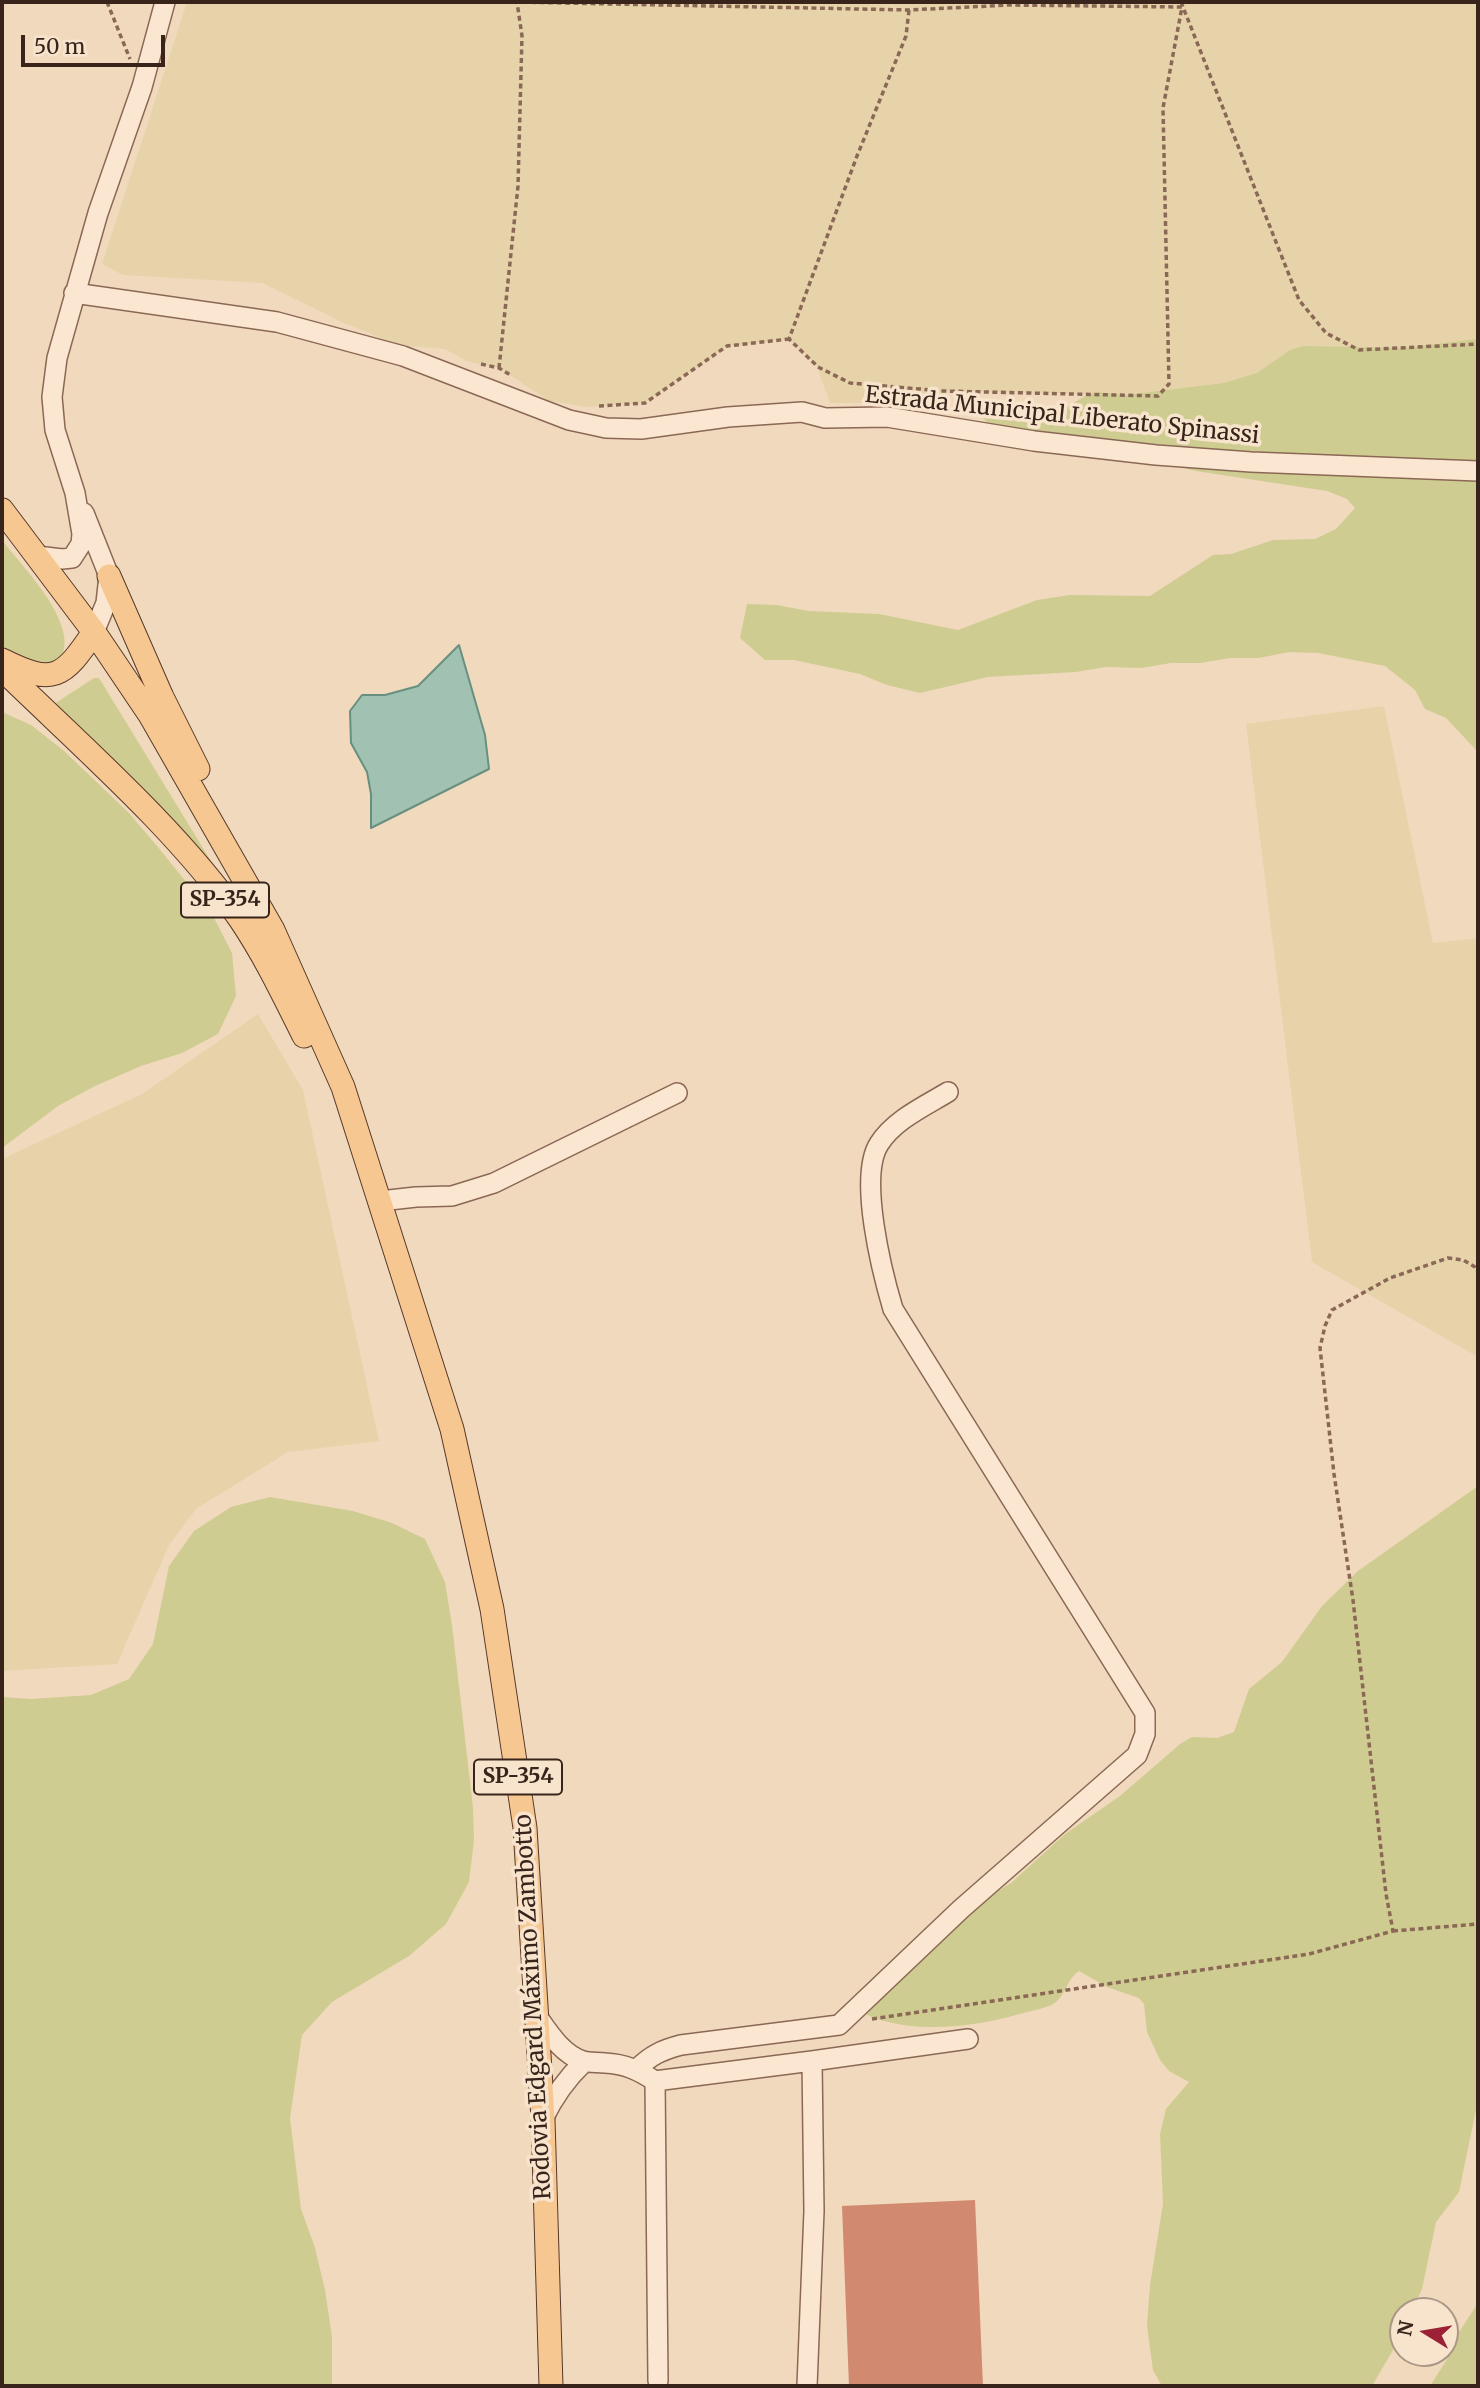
<!DOCTYPE html>
<html>
<head>
<meta charset="utf-8">
<style>
	body { margin:0 }
	#map { position:relative; width:1480px; height:2388px; overflow:hidden; background:#f1d9bd; font-family:Merriweather,serif }
	canvas { display:block }
	.frame { position:absolute; inset:0; border:4px solid #38241b; pointer-events:none }
	.north { position:absolute; left:1389px; top:2297px; width:70px; height:70px; box-sizing:border-box; background:#f8e4cd; border:2px solid #ab9786; border-radius:50%; rotate:281deg; font-size:19px; font-weight:700; line-height:28px; text-align:center; color:#38241b }
	.north::after { content:''; display:block; margin:auto; width:24px; height:32px; background:#9c2136; clip-path:polygon(50% 0,100% 100%,50% 72%,0 100%) }
	.scale { position:absolute; left:21px; top:35px; width:144px; height:32px; box-sizing:border-box; border:4px solid #38241b; border-top:0; padding-left:9px; font-size:21px; line-height:24px; white-space:nowrap; color:#38241b; -webkit-text-stroke:5px #f8e4cd; paint-order:stroke }
</style>
</head>
<body>
<div id="map">
<canvas width="1480" height="2388"></canvas>
<div class="frame"></div>
<div class="north">N</div>
<div class="scale">50 m</div>
</div>
<script>
const context = document.querySelector('canvas').getContext('2d');
context.lineJoin = 'round';
function paint(path, color) { context.fillStyle = color; context.fill(path, 'evenodd'); }
function stroke(path, color, width, dash) { context.strokeStyle = color; context.lineWidth = width; context.lineCap = dash ? 'butt' : 'round'; context.setLineDash(dash || []); context.stroke(path); }
function write(font, color, halo, rows, align = 'center') {
  context.font = font + ' Merriweather,serif'; context.lineWidth = 7; context.setLineDash([]); context.textBaseline = 'middle'; context.strokeStyle = halo; context.fillStyle = color; for (const [text, x, y, turn = 0] of rows) {
    context.save(); context.translate(x, y); context.rotate((+turn || 0) * Math.PI / 180); context.textAlign = isNaN(turn) ? turn : align; if (halo) context.strokeText(text, 0, 0); context.fillText(text, 0, 0); context.restore();
  }
}
paint(new Path2D(`
	M187,2H1478V344L1359,350L1267,404L1143,395L944,391L941,412L868,403H830L817,367L789,339L727,347L645,403L587,407L549,401L499,368L466,361L445,349L398,345L344,323L262,283L123,275L102,264Z
	M1384,706L1433,943L1478,938V1357L1312,1262L1246,724Z
	M258,1014L303,1090L379,1441L288,1452L196,1509L169,1545L117,1664L2,1671V1159L142,1094Z`), '#e7d3aa');
paint(new Path2D(`
	M1478,339V752L1446,718L1425,709L1415,690L1385,666L1318,653L1289,652L1259,658H1230L1200,663H1171L1141,668L1106,667L1076,672L988,677L920,693L887,685L860,674L794,660H765L740,638L747,604L776,605L809,611L879,614L958,630L1037,600L1070,595L1150,596L1213,555L1231,554L1273,540L1315,539L1336,529L1355,508L1347,499L1327,491L1196,471L1120,453L992,428L983,418L1053,416L1085,396L1098,392L1126,395L1224,383L1257,373L1290,350L1304,346L1402,348Z
	M2,540C22,566 59,603 64,636C66,648 62,658 56,668L19,664L2,648Z
	M94,678H99L214,866L51,706Z
	M2,712L31,725L63,750L129,813L157,846L212,914L232,953L236,996L218,1034L182,1053L141,1066L95,1086L58,1106L2,1148Z
	M1478,1486V2100L1459,2192L1436,2222L1422,2289L1412,2311H1403V2333L1372,2386H1162L1153,2370L1147,2326L1150,2285L1163,2204L1160,2134L1166,2109L1189,2082L1169,2071L1160,2060L1147,2032L1144,2004L1139,1998L1107,1987L1079,1971C1066,1980 1066,1996 1053,2004C1046,2008 1035,2010 1027,2012C980,2026 919,2035 872,2017C865,2015 860,2008 856,2003L961,1914L1011,1883L1065,1834L1120,1796L1180,1744L1192,1737L1217,1738L1234,1732L1249,1689L1282,1662L1322,1606L1358,1571Z
	M270,1497L353,1511L392,1523L425,1539L445,1582L452,1625L473,1808L474,1840L469,1882L446,1924L409,1956L332,2002L302,2035L290,2118L301,2209L315,2248L325,2290L332,2337V2386H2V1697L31,1699L91,1695L129,1679L153,1644L169,1566L194,1531L231,1507Z
	M1478,2296V2386H1430L1448,2358L1459,2332L1476,2306Z`), '#cfcc91');
const water = new Path2D(`
	M459,645L485,735L489,769L371,828V794L367,772L351,743L350,711L362,695H385L418,686Z`);
paint(water, '#a1c2b3');
stroke(water, '#68907f', 2);
paint(new Path2D(`
	M975,2200L983,2386H849L842,2206Z`), '#d18970');
const minor = new Path2D(`
	M74,293L277,322L403,356L569,420L606,428L641,429L728,417L802,412L825,418L887,417L1034,441L1156,455L1251,462L1478,471
	M84,513L109,576L106,603L94,632
	M37,556L62,559L72,558L81,544L82,534L75,493L55,430L52,397L57,358L98,213L142,87L165,2
	M380,1201L416,1197L452,1196L494,1183L677,1093
	M537,2016C549,2033 562,2054 583,2061C589,2063 598,2062 605,2063C625,2064 638,2070 655,2081L812,2061L968,2039
	M637,2069C651,2055 662,2050 681,2045L839,2025L961,1909L1137,1755L1145,1734V1713L893,1309C882,1272 858,1177 879,1144C894,1120 925,1106 948,1092
	M655,2081L658,2381
	M543,2119C554,2096 566,2079 584,2062
	M807,2386L814,2211L812,2061`);
const major = new Path2D(`
	M2,510L94,632L150,715L273,930L343,1087L452,1429L492,1609L525,1828L543,2119L551,2386
	M109,576L162,697L198,769
	M2,660C54,686 63,678 94,632
	M2,669C81,746 177,829 240,919C265,956 284,996 304,1036`);
stroke(minor, '#8a6855', 22);
stroke(major, '#57382a', 25);
stroke(new Path2D(`
	M107,2L130,59
	M514,2L909,10L1009,5L1182,7L1163,108L1169,384L1158,396L943,391L850,383L818,367L789,339L857,156L906,36L909,10
	M1181,2L1299,300L1326,333L1359,350L1478,344
	M481,364L499,368L512,376
	M499,368L518,186L522,36L517,2
	M599,406L645,403L727,346L789,339
	M1393,1931L1478,1924
	M872,2019L1309,1954L1393,1931L1386,1894L1353,1600L1334,1474L1320,1348L1325,1326L1332,1310L1390,1278L1448,1258L1463,1260L1475,1267L1478,1272`), '#8a6855', 3.5, [5, 3.5]);
stroke(minor, '#fbe7d1', 19);
stroke(major, '#f7c791', 23);
for (const [x, y, w] of [
	[225,900,88],
	[518,1777,88]
]) { const box = new Path2D(); box.roundRect(x - w / 2, y - 17.5, w, 35, 5); context.fillStyle = '#f8e4cd'; context.fill(box); stroke(box, '#38241b', 2); }
write('bold 21px', '#38241b', null, [
	["SP-354",225,900],
	["SP-354",518,1777]
]);
write('23px', '#38241b', '#f8e4cd', [
	["Estrada Municipal Liberato Spinassi",1062,416,6],
	["Rodovia Edgard Máximo Zambotto",534,2007,-93]
]);
</script>
</body>
</html>
